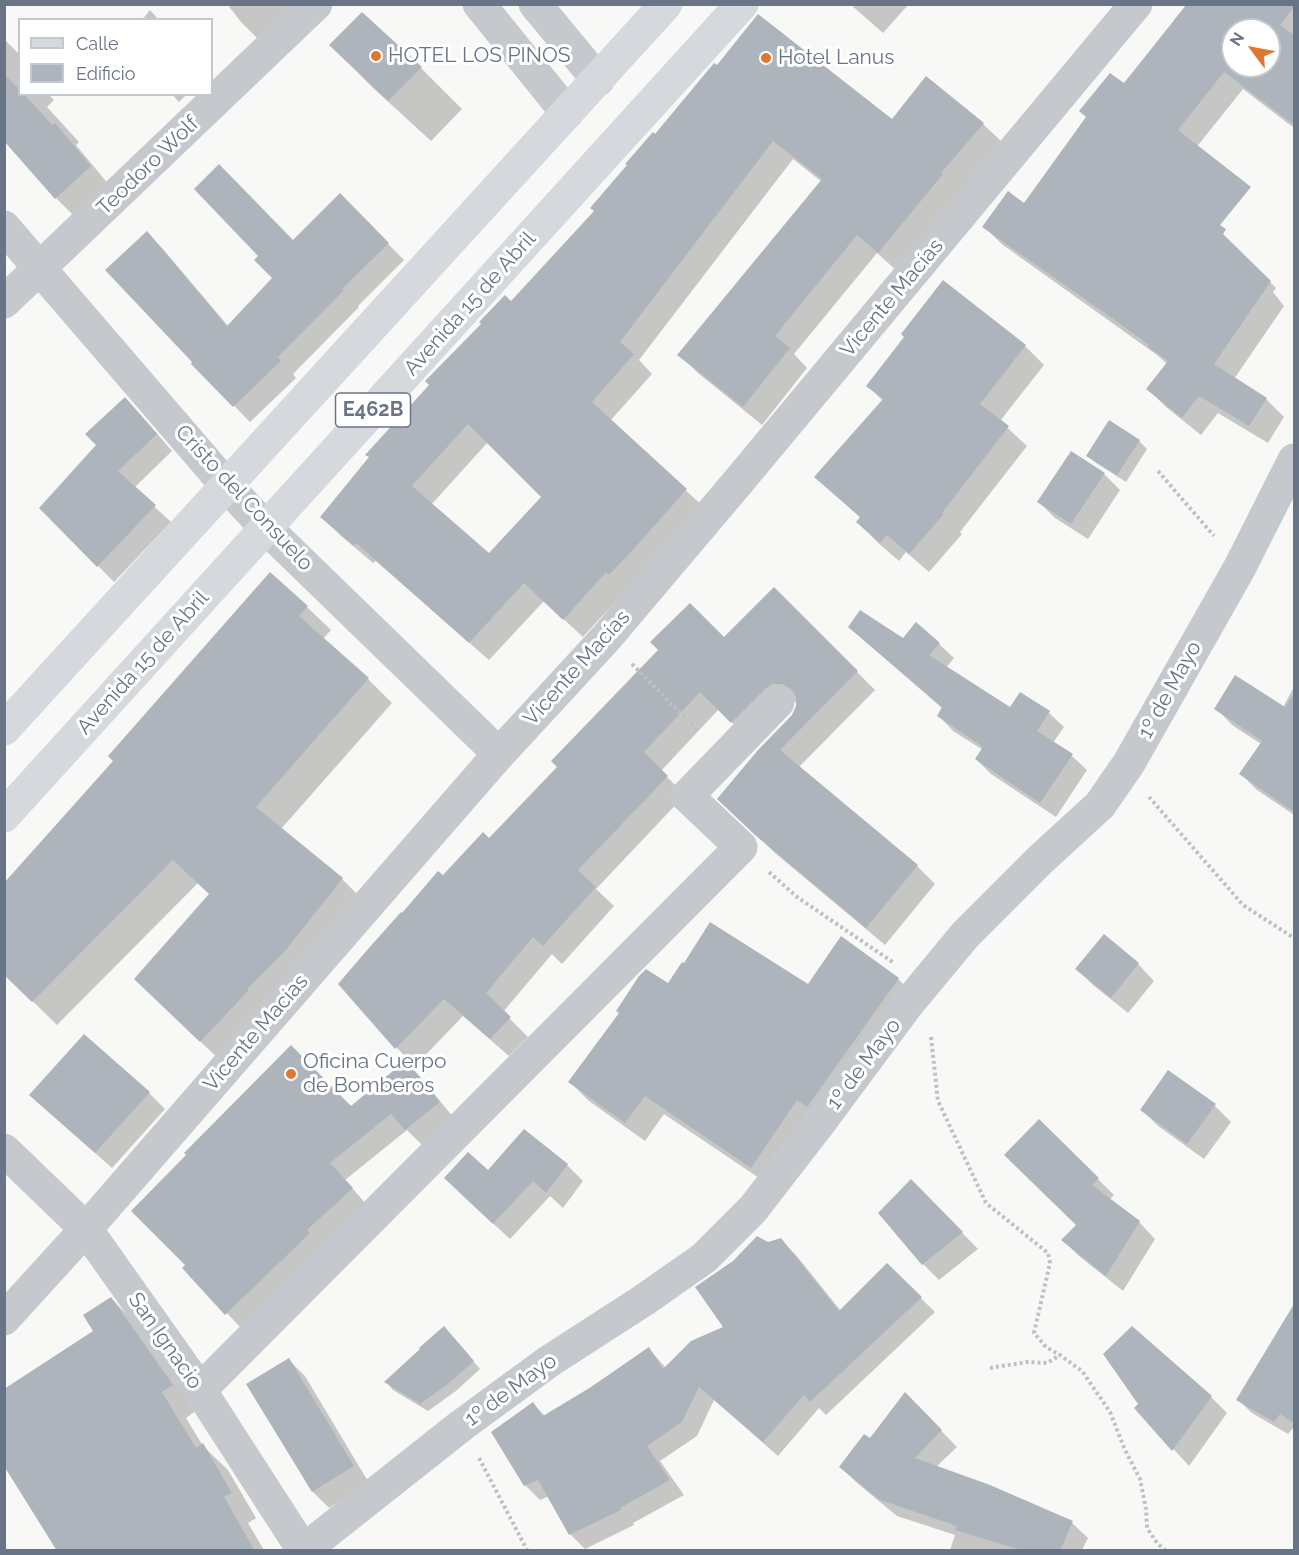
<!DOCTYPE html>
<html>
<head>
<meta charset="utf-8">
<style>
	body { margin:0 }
	#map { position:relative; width:1299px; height:1555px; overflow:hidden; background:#f8f9f7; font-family:Raleway,sans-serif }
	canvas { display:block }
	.frame { position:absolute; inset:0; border:6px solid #697487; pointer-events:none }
	.legend { position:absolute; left:18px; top:18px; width:195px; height:78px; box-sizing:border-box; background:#fff; border:2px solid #c3c7cf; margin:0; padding:8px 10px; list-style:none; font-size:18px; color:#697487 }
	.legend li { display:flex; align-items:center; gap:12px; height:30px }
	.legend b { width:30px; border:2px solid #c3c7cf }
	.north { position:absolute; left:1221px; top:18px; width:60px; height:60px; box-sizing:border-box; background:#fff; border:2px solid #c3c7cf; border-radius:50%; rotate:302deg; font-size:16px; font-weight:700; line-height:24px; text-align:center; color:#697487 }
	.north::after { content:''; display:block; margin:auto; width:21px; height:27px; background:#de7831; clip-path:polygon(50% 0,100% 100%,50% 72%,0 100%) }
</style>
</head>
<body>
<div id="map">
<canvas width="1299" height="1555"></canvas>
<div class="frame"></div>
<ul class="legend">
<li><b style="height:8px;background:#d5d8dd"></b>Calle</li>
<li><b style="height:16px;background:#adb4bb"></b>Edificio</li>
</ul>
<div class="north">N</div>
</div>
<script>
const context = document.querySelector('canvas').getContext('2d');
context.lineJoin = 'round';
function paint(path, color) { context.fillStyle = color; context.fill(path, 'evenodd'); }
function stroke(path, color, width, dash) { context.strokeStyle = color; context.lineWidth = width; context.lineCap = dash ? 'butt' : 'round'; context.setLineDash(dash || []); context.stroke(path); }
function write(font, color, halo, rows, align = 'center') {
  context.font = font + ' Raleway,sans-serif'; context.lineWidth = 6; context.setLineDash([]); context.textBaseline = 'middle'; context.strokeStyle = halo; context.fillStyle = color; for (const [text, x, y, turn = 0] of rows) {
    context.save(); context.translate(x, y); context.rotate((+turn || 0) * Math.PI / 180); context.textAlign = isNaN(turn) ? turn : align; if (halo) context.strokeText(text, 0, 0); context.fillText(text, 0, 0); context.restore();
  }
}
paint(new Path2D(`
	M227,4H312L265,46L241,22Z
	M850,4H907L908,5L883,33Z
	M1187,4H1294V128L1243,89L1179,169L1143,156L1276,288L1273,292L1284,306L1234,379L1266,399L1284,417L1268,443L1218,413L1201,435L1166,407L1148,389L1167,364L1157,355L1003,245L984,227L1024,205L1124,86L1175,21L1174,20ZM1233,30H1269V66H1233Z
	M150,10L159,20H142Z
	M362,14L421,68L462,109L431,141L372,87L331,45Z
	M4,39L20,55V94H48L54,100L47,107L79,142L76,145L114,191L80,222L56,198L4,138Z
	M926,78L983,124L1002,142L897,271L877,253L794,354L807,368L762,425L698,373L680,355L822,182L793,159L639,360L652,374L610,421L705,508L626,590L583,637L544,601L489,660L376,561L373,563L340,535L322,516L370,458L367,455L511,304L596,211L655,136L892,121ZM488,442L543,497L489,555L431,505Z
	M172,94H187L179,102Z
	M340,195L404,260L358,306L359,307L293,374L296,378L250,422L193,364L147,233L163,249L228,326L274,278L293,242Z
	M943,282L1025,346L1044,365L1000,421L1027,446L960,532L962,534L929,572L906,552L899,561L876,541L858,522L861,518L816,477L883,401L868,386L905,337Z
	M125,399L141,415L172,451L134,488L171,522L114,582L41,508L98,445Z
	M1139,441L1147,449L1126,482L1096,463L1088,455Z
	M1104,474L1120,490L1088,539L1055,518L1039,502Z
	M774,589L875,690L799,767L917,866L935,884L885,945L775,853L738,817L793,716L798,702H792L750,741L719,709L661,771L685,795L596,889L614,906L562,964L552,954L503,1012L528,1037L509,1056L463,1016L415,1066L397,1048L340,984L443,877L489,840L724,639Z
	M307,607L331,630L323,639L368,679L392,703L281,829L342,879L366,903L225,1065L159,1002L211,895L198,883L57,1025L4,973V885Z
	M850,626L903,640L939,644L954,658L946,668L1010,709L1020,694L1049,713L1064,727L1053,743L1072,756L1087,770L1056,817L991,774L976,759L983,750L953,731L939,716L943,709L865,641Z
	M1294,687V815L1257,790L1241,774L1261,744L1232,725L1216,708L1283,707Z
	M1104,936L1138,964L1154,981L1128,1013L1093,985L1077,969Z
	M841,938L898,979L917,998L771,1186L664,1114L645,1141L589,1101L570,1082L668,985L808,986Z
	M406,1062L421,1078L454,1118L422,1145L407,1130L345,1180L367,1205L242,1329L184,1268L351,1108Z
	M1169,1072L1215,1106L1231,1122L1204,1159L1158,1126L1142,1110Z
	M149,1093L165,1109L112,1168L48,1111Z
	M1039,1121L1114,1195L1109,1200L1139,1222L1155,1239L1123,1291L1079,1256L1063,1240L1078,1226Z
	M525,1131L567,1165L583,1181L563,1208L550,1196L510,1239L462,1195L488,1172Z
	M911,1181L978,1249L939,1280L923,1264L880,1213Z
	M781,1240L796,1255L841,1311L887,1265L935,1312L826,1415L819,1408L778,1456L714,1400L697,1436L660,1461L684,1495L633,1523L634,1525L585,1549L570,1534L549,1496L540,1500L525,1485L533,1404L545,1416L592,1388L649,1349L666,1368L726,1328L768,1244Z
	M111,1298L136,1324L197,1410L186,1418L203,1446L228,1470L256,1518L248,1523L264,1550H59L95,1332Z
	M1294,1313V1427L1288,1434L1252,1413L1238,1400L1279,1332Z
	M1132,1328L1211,1397L1227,1413L1189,1466L1136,1408L1140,1404Z
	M452,1336L480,1369L456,1391L428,1411L393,1390L386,1382Z
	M289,1360L305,1376L369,1483L329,1508L313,1492L248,1384Z
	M905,1394L957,1447L936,1467L1072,1523L1088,1538L1082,1550H950L955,1535L897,1516L857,1483L841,1467L870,1440Z`), '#0003');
paint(new Path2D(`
	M1187,4H1294V7L1280,25L1294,35V125L1224,72L1178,130L1251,187L1220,225L1226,229L1223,234L1271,281L1214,364L1267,398L1249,426L1199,396L1182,418L1146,389L1168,361L1148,347L1149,345L1116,321L982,227L1008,191L1024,203L1086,117L1079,111L1110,73L1124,83ZM1233,30H1269V66H1233Z
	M362,12L422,67L388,101L329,45Z
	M758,14L892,119L926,76L984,123L941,173L943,174L878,253L857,235L775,336L790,348L743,407L677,355L822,179L773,141L620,342L634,354L592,402L687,489L632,551L609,575L606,572L563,620L524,583L469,643L356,543L354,546L320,517L369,457L365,455L429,385L425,381L481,324L479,322L505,295L511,301L594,211L590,208L627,165L625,164L653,132L655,134L714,63L717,65ZM468,424L541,497L489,553L412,486Z
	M4,74L20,90V94H24L52,125L55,123L91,166L55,199L4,141Z
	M219,164L293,240L340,193L389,243L342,289L344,290L278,357L281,361L233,407L191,364L192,362L105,270L147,231L227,326L272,278L254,260L258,256L194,189Z
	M943,280L1026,345L980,404L1009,426L942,513L944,514L909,554L887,535L880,543L856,522L860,517L814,477L883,399L866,386L904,337L901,334Z
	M125,397L157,434L118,471L156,505L97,567L39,508L96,445L85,434Z
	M1109,420L1140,440L1117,475L1086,456Z
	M1071,451L1105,473L1071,524L1037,502Z
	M270,572L308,606L299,616L369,678L256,807L343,878L285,951L247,989L249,990L200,1042L134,979L209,894L173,860L32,1002L4,975V883L113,761L108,756Z
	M774,587L858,671L780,750L918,865L866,928L755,835L717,799L758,750L792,715L796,706V696L791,689L782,684H772L765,689L731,723L700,692L644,752L668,776L578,870L596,887L543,946L533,937L486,993L511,1017L490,1039L444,999L395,1049L338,984L368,949L401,912L402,913L438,871L443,875L483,832L489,838L557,767L551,761L658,650L650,642L690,603L724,637Z
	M860,610L903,638L916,622L940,643L929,655L1010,707L1020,692L1050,711L1037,731L1073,754L1040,803L975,759L983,747L937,716L942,707L848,627Z
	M1235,675L1285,707L1294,693V812L1239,774L1262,741L1214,709Z
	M710,922L808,984L841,936L899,978L807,1107L797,1100L751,1168L645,1096L625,1123L568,1082L619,1013L616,1011L639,976L646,969L668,983L682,962L684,963Z
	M1104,934L1139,963L1111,998L1075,969Z
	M84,1034L150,1092L95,1153L29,1095Z
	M291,1045L351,1106L406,1060L440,1102L405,1130L391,1114L330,1163L353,1188L307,1230L310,1233L225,1315L182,1268L185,1265L131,1211L186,1155L184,1153Z
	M1168,1070L1216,1104L1187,1144L1140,1110Z
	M1039,1119L1099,1178L1092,1185L1140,1221L1106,1276L1061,1240L1076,1225L1004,1155Z
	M524,1129L568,1164L546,1193L533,1181L493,1224L444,1178L468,1152L488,1170Z
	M911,1179L963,1232L922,1265L878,1213Z
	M757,1236L768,1242L781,1238L839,1311L887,1263L922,1297L810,1402L804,1395L763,1442L699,1387L682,1422L647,1446L670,1480L620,1508L621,1510L569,1535L538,1480L524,1486L491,1432L533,1402L543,1416L591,1387L649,1347L663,1369L691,1341L723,1327L695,1287L733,1261Z
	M111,1297L173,1385L162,1392L196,1448L203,1443L232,1493L224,1497L255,1551H57L4,1466V1389L93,1331L83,1315Z
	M1294,1304V1423L1280,1414L1274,1422L1236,1400Z
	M444,1326L474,1361L448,1384L420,1404L384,1382L420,1349L419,1348Z
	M1132,1326L1212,1396L1172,1451L1134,1408L1138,1404L1103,1354Z
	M289,1358L354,1466L312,1492L246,1384Z
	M905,1392L942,1430L915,1458L990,1485L1073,1521L1060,1551H1024L955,1530L957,1526L880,1500L839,1467L864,1434L870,1438Z`), '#adb4bb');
stroke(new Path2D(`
	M1158,471L1214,536
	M632,664L698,731
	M1149,797L1243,905L1294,938
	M769,872L797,897L894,963
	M931,1037L938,1101L986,1203L1048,1253L1050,1263L1034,1333L1046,1347L1060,1355L1082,1371L1110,1412L1125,1450L1140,1479L1146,1509L1147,1528L1157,1543L1165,1550
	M990,1368L1027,1362L1047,1363L1060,1355
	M479,1458L527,1550`), '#bfc0c3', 4, [3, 3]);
stroke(new Path2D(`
	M479,4L567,113
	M535,4L598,80
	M4,227L226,485L266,528L499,754
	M4,302L316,4
	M4,1150L86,1229L200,1390L303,1550
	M4,1319L86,1229L499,754L606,638L738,482L1136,4
	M200,1390L741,847L687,796L778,702
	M304,1550L462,1425L548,1362L644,1300L704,1258L753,1209L821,1121L907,1005L965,935L1040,860L1100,805L1129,763L1240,567L1294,460`), '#c5c8cc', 33);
stroke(new Path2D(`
	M4,729L666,4
	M4,816L742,4`), '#d5d8dd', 33);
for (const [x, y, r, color] of [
	[376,56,6,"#de7831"],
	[766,58,6,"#de7831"],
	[291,1074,6,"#de7831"]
]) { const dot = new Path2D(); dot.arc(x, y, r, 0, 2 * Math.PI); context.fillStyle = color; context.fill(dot); stroke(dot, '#fff', 2); }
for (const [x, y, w] of [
	[373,410,75]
]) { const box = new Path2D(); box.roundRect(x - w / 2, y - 17, w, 34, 4.5); context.fillStyle = '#fff'; context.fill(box); stroke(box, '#697487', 1.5); }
write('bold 20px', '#697487', null, [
	["E462B",373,410]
]);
write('21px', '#697487', '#fff', [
	["HOTEL LOS PINOS",388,56],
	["Hotel Lanus",778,58],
	["Oficina Cuerpo",303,1062],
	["de Bomberos",303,1086]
], 'left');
write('21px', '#697487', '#fff', [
	["Teodoro Wolf",148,166,-44],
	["Vicente Macías",892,298,-50],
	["Avenida 15 de Abril",470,304,-48],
	["Cristo del Consuelo",244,498,47],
	["Avenida 15 de Abril",143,663,-48],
	["Vicente Macías",577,668,-48],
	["1º de Mayo",1170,690,-61],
	["Vicente Macías",256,1033,-49],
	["1º de Mayo",864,1064,-53],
	["San Ignacio",165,1341,55],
	["1º de Mayo",511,1390,-36]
]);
</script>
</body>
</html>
